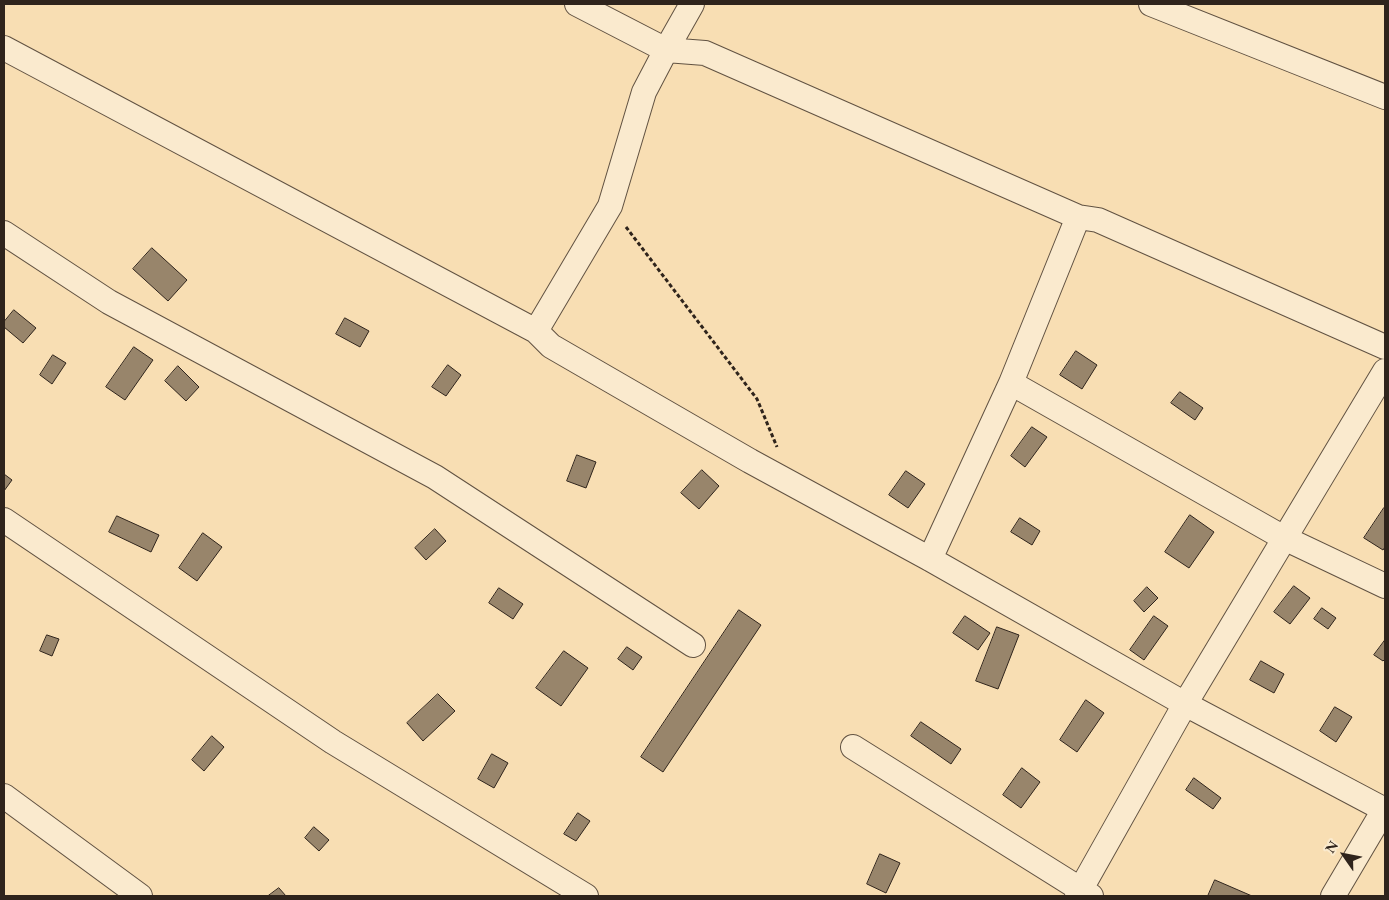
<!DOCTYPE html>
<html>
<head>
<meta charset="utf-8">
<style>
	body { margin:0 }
	#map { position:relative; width:1389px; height:900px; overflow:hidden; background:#f8deb3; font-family:"EB Garamond",serif }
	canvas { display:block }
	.frame { position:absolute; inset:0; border:5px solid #2f241c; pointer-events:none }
	.north { position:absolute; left:1319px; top:830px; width:50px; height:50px; -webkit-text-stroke:4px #faeace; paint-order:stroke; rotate:303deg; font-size:14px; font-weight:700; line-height:20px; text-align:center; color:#2f241c }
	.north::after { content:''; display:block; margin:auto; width:18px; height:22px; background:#2f241c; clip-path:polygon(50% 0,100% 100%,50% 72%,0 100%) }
</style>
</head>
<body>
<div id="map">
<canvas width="1389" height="900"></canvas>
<div class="frame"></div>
<div class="north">N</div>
</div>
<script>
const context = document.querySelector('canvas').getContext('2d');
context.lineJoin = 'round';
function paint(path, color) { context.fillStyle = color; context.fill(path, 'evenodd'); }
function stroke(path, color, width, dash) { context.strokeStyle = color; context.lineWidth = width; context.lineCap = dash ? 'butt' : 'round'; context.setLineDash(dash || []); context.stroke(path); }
const building = new Path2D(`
	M152,248L187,280L168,301L133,269Z
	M14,310L36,328L23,343L4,327V322Z
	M345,318L369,331L360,347L336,334Z
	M134,347L153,360L125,400L106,387Z
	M1076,351L1097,365L1082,389L1060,375Z
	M53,355L66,363L52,384L40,375Z
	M448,365L461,375L446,396L432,387Z
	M178,366L199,387L186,401L165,381Z
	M1180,392L1203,408L1195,420L1171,403Z
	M1032,427L1047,437L1025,467L1011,456Z
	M577,455L596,462L586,488L567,481Z
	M702,470L719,486L699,509L681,493Z
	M906,471L925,484L908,508L889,495Z
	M4,474L12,480L4,491Z
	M1384,508L1385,509V547L1383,550L1364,538Z
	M1190,515L1214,532L1189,568L1165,552Z
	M117,516L159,535L151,552L109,532Z
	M1020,518L1040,531L1032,545L1011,532Z
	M435,529L446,541L426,560L415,548Z
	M203,533L222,547L197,581L179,568Z
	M1294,586L1310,598L1290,624L1274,612Z
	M1147,587L1158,598L1144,612L1134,601Z
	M499,588L523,604L513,619L489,603Z
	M1322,608L1336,618L1328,629L1314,619Z
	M739,610L761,625L663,772L641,757Z
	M965,616L990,633L978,650L953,633Z
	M1154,616L1168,626L1144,660L1130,650Z
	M997,627L1019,635L998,689L976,681Z
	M47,635L59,639L52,656L40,651Z
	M1385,640V659L1383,661L1374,655Z
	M627,647L642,657L633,670L618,659Z
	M564,651L588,668L561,706L536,688Z
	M1261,661L1284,674L1274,693L1250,680Z
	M438,694L455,711L423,741L407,723Z
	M1086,700L1104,713L1077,752L1060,740Z
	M1335,707L1352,717L1336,742L1320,731Z
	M921,722L961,749L951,764L911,736Z
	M212,736L224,747L204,771L192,760Z
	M492,754L508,763L494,788L478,779Z
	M1022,768L1040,782L1021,808L1003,795Z
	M1194,778L1221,798L1213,809L1186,790Z
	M578,813L590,821L576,841L564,834Z
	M314,827L329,840L319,851L305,838Z
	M880,854L900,863L886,893L867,884Z
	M1215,880L1252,896H1208Z
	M279,888L286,896H268Z`);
paint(building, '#98856b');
stroke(building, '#2f241c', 1);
const street = new Path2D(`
	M577,4L666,50L705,53L1078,217L1098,220L1385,347
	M1151,4L1385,97
	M4,48L536,331L551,346L750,461L930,559L1185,704L1385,810
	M4,233L109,302L435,477L693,645
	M536,331L610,206L644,92L666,50L692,4
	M1011,383L1284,538L1385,586
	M4,520L333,742L586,896
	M930,559L1011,383L1078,217
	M853,747L1091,896
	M4,796L140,896
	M1077,896L1185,704L1385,371
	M1333,896L1385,808`);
stroke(street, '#615242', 26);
stroke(new Path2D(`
	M626,227L757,399L777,447`), '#2f241c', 3, [4, 2.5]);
stroke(street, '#faeace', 24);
</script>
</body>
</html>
